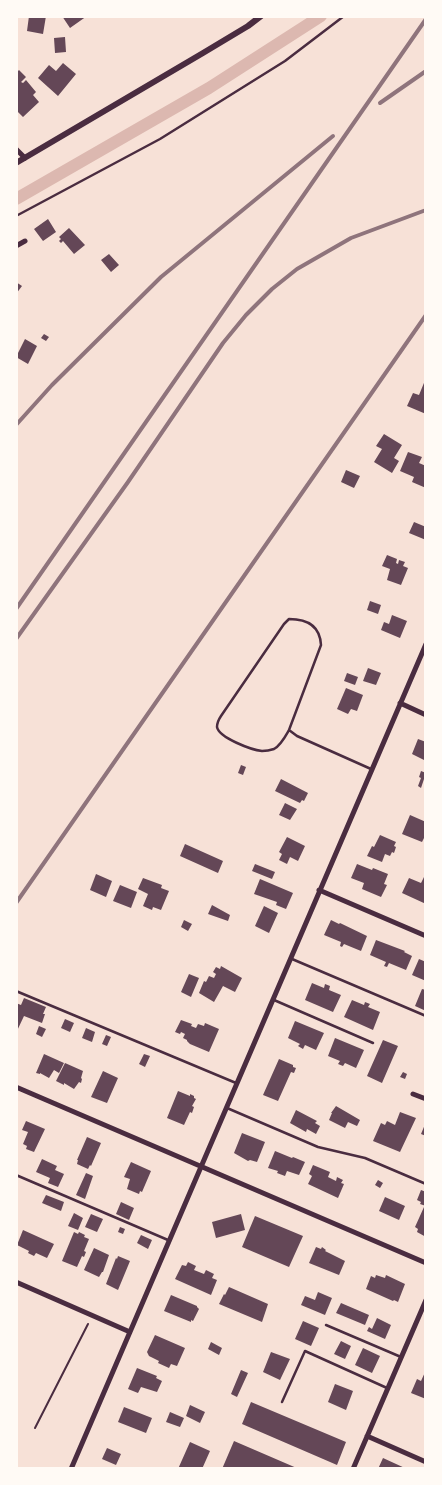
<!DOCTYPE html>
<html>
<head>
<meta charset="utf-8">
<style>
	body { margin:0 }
	#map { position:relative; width:442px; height:1485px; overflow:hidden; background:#f7e1d7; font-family:"Roboto Condensed",sans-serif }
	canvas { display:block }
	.frame { position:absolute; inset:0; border:18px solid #fffaf5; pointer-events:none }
</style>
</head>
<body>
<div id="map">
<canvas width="442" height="1485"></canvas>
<div class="frame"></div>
</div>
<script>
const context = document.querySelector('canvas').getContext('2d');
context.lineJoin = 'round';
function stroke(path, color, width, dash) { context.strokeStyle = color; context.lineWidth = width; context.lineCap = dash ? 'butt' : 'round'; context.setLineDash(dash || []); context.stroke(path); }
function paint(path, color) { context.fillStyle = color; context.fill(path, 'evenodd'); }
stroke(new Path2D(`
	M16,199L209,88L321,16`), '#dcb8b0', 12);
paint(new Path2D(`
	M29,16H46L43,34L27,31Z
	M62,16H87L70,28Z
	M65,37L66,52L55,53L54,38Z
	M63,63L76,74L58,96L38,78L49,65L56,71Z
	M19,70L26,77L21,82L23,83L26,80L36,92L33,95L39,102L23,117L16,110V73Z
	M48,219L56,232L43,241L34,229Z
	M69,228L85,245L74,254L63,241L61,243L59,241L61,239L59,237Z
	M109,254L119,265L111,272L101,260Z
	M16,282L22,286L16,294Z
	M44,334L49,337L46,341L41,338Z
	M25,339L37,346L28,364L16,357Z
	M426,378V414L407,406L413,393L419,395Z
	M384,434L402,445L394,458L399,461L392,473L374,462L382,449L376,446Z
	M408,452L422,457L419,463L426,466V488L412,482L414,477L400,471Z
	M346,470L360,476L354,488L341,482Z
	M414,522L426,527V540L409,533Z
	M387,555L397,559L396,563L398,564L399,560L405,562L403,566L408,568L401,585L387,580L390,569L382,566Z
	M370,601L381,605L378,614L367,610Z
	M392,615L407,621L400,638L381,630L384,622L389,624Z
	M368,668L381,673L376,685L363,681Z
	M347,673L358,677L355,685L344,681Z
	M346,688L363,695L357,711L351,709L348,714L337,709Z
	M418,739L426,742V761L412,754Z
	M241,765L246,767L243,775L238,773Z
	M421,771L426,773L421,788L418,786L421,778L419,777Z
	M281,779L308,793L304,801L302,800L300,803L275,791Z
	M285,803L297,809L290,820L279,815Z
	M410,815L426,822V834L422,842L402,834Z
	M380,835L396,842L394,846L396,847L394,853L392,852L390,856L385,854L382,862L367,856L372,846L374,847Z
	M287,837L305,846L298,861L290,857L287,864L279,860L282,854L279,852Z
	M185,844L223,861L218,873L180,856Z
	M255,864L275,872L272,879L252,871Z
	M357,864L372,870L373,868L388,874L384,884L387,885L381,897L362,889L364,883L351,878Z
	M96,874L112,881L106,897L90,890Z
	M424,877L426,878V904L402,893L409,878L421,883Z
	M143,878L162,885L161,888L169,891L161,910L153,907L152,910L143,906L148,894L138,889Z
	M260,879L293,893L286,909L276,905L277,902L254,894Z
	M120,885L137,892L131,908L113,901Z
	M212,905L230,915L228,921L208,914Z
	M264,906L278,913L269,933L255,926Z
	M184,920L192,924L188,931L181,927Z
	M331,920L339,924L340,923L367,936L361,951L344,944L342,947L340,946L341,942L324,935Z
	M376,940L405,951L404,952L412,956L406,970L389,963L387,967L384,966L386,962L370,955Z
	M419,959L426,962V981L412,975Z
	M221,966L242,978L235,992L223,986L214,1002L199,993L204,981L206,982L209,976L214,978L216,974L213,972L216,967L220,969Z
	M189,974L199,978L191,997L181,992Z
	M312,983L324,988L325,984L330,986L329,990L341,995L333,1012L305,1000Z
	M422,989L426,990V1011L415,1006Z
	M24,998L46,1007L43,1014H45L42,1023L24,1016L16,1033V1003L21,1005Z
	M352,1000L364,1005L365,1002L370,1004L368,1007L380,1012L373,1030L344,1017Z
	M65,1019L74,1023L70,1032L61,1028Z
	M181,1020L192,1024L191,1026L196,1028L198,1024L204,1026L205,1023L219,1029L209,1052L190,1044L187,1041V1040L183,1038L185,1034L181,1032L180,1034L175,1032Z
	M295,1021L324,1033L316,1050L305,1045L303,1049L298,1046L300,1044L288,1038Z
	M39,1026L46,1029L42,1037L36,1034Z
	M86,1028L95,1032L92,1042L82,1038Z
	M106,1035L111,1037L107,1046L102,1044Z
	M335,1038L364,1050L356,1068L345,1063L343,1066L338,1064L340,1061L328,1056Z
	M383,1040L398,1046L382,1083L367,1076Z
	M44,1054L64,1063L59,1073L54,1070L49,1078L40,1073V1074L36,1073Z
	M144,1054L150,1056L145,1067L139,1064Z
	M279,1059L293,1065V1067L296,1068L294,1073L291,1072L278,1101L263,1095Z
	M65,1063L83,1071L81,1078L82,1079L81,1083L79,1082L74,1089L64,1083V1085L56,1081Z
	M103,1071L118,1078L107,1103L91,1097Z
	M403,1072L407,1074L405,1079L400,1077Z
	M178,1091L190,1096V1094L194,1096V1098L196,1099L192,1106L194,1107L192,1113L190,1112L184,1125L167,1118Z
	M336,1106L360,1120L357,1126L348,1122L345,1128L329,1120L332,1113H331Z
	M296,1110L317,1121L315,1123L320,1126L316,1134L307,1129L306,1132L290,1123Z
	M400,1112L416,1118L400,1152L373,1141L381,1123L385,1125L387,1121L395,1125Z
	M26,1121L45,1129L34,1152L26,1149L27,1146L23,1144L28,1132L22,1130Z
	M426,1122V1136L421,1134Z
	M242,1133L265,1142L257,1162L250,1160L248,1161L234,1153Z
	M87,1137L101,1143L91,1166L90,1165L88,1169L77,1164L78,1160H77Z
	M275,1151L292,1158L293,1157L305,1162L299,1175L287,1171L285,1176L277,1173L278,1171L268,1168Z
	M42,1159L57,1166L55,1170L64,1174L58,1187L48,1183L50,1178L36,1172Z
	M131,1162L151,1171L142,1192L140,1191L139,1194L127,1189L130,1179L124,1177Z
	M313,1165L330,1172L328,1177L336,1181L337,1177L343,1180L341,1183L344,1184L338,1198L308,1184L312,1176L309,1174Z
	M86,1173L93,1176L85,1199L76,1195Z
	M378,1180L383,1183L380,1188L375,1185Z
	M421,1190L426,1192V1206L420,1204L421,1202L417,1200Z
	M46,1195L64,1202L61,1211L42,1203Z
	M385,1197L405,1206L399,1220L379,1211Z
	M121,1202L134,1208L129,1220L116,1214Z
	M424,1207L426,1208V1237L417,1232L418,1229L415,1227Z
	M74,1213L83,1218L78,1230L68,1226Z
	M91,1214L103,1219L97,1232L85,1227Z
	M241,1214L245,1230L216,1238L212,1222Z
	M255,1216L303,1236L289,1267L242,1247Z
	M120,1227L125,1229L123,1234L118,1232Z
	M23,1230L54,1244L47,1258L36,1253L34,1256L28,1253L29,1251L17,1245Z
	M74,1232L78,1234L79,1232L85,1235L84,1237L89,1239L84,1251L86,1252L84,1257L82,1256L77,1267L62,1261Z
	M141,1235L152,1240L148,1249L137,1243Z
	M316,1247L321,1249L322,1247L326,1250L325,1251L345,1261L339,1275L309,1263Z
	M94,1248L109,1255L103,1272H102L99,1277L84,1270Z
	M118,1256L130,1261L118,1290L106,1284L116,1258L117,1259Z
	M188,1262L196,1266L194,1270L204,1274L206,1270L214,1274L212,1278L217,1280L211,1295L175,1279L182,1265L186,1266Z
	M376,1275L385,1278L386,1275L405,1284L398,1302L394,1300L393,1301L366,1289L371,1276L375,1278Z
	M229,1287L268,1304L262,1322L219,1304L224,1294L225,1295Z
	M318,1292L332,1298L325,1315L301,1305L305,1296L315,1300Z
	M171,1295L197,1306V1307L199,1309L193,1321L191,1320V1322L164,1311Z
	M341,1303L369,1315L365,1325L336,1313Z
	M377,1318L391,1325L385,1339L367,1331L369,1327L372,1329Z
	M303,1321L319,1328L311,1346L295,1339Z
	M155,1335L185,1348L177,1366L171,1364L169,1368L158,1363L159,1361L149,1356L147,1352Z
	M341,1341L351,1346L345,1359L334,1354Z
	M211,1342L222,1348L219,1355L208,1349Z
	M363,1348L380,1356L372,1373L355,1365Z
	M271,1352L290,1359L280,1380L263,1372Z
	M137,1368L157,1376L156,1378L162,1381L157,1392L141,1387L138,1393L128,1389Z
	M241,1370L248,1373L237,1397L231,1394Z
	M426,1370V1399L411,1393L417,1379L421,1381Z
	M335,1384L353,1391L346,1410L328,1402Z
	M251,1402L346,1442L337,1465L242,1424Z
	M190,1405L205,1412L200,1423L186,1416Z
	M124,1407L152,1418L146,1433L118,1422Z
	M170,1412L184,1418L180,1427L166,1422Z
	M234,1441L299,1469H222Z
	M190,1442L210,1451L202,1469H178Z
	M107,1448L121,1454L116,1465L102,1459Z
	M383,1458L407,1469H378Z`), '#644757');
stroke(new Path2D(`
	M35,1428L88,1324`), '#4a2c40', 2);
stroke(new Path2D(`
	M16,216L160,139L285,61L344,16
	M289,730C285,737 281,745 274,749C271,750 265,751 262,751C252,750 219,738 217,727C217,723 219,719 221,716L284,624L289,619C307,619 320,626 321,645L289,730L297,736L371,769
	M292,959L426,1016
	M16,991L236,1083
	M274,1000L373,1043
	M227,1108L318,1147L365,1158L426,1184
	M16,1175L168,1240
	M326,1325L401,1357
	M282,1402L305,1351L387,1388`), '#4a2c40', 2.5);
stroke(new Path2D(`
	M16,149L25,158
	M16,246L25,241
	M400,703L426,715
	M319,890L426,936
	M16,1087L426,1263
	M413,1094L426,1099
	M16,1282L130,1332
	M367,1436L426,1462
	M71,1469L426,644
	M353,1469L426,1300`), '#4a2c40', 5);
stroke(new Path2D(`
	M16,163L203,53L248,26L261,16`), '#4a2c40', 6);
stroke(new Path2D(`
	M380,103L426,71
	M16,425L52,385L161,277L333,136
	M16,609L426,19
	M16,639L128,482L223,343L246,315L272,289L297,269L351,238L426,210
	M16,903L426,315`), '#8f747c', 4);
</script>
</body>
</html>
